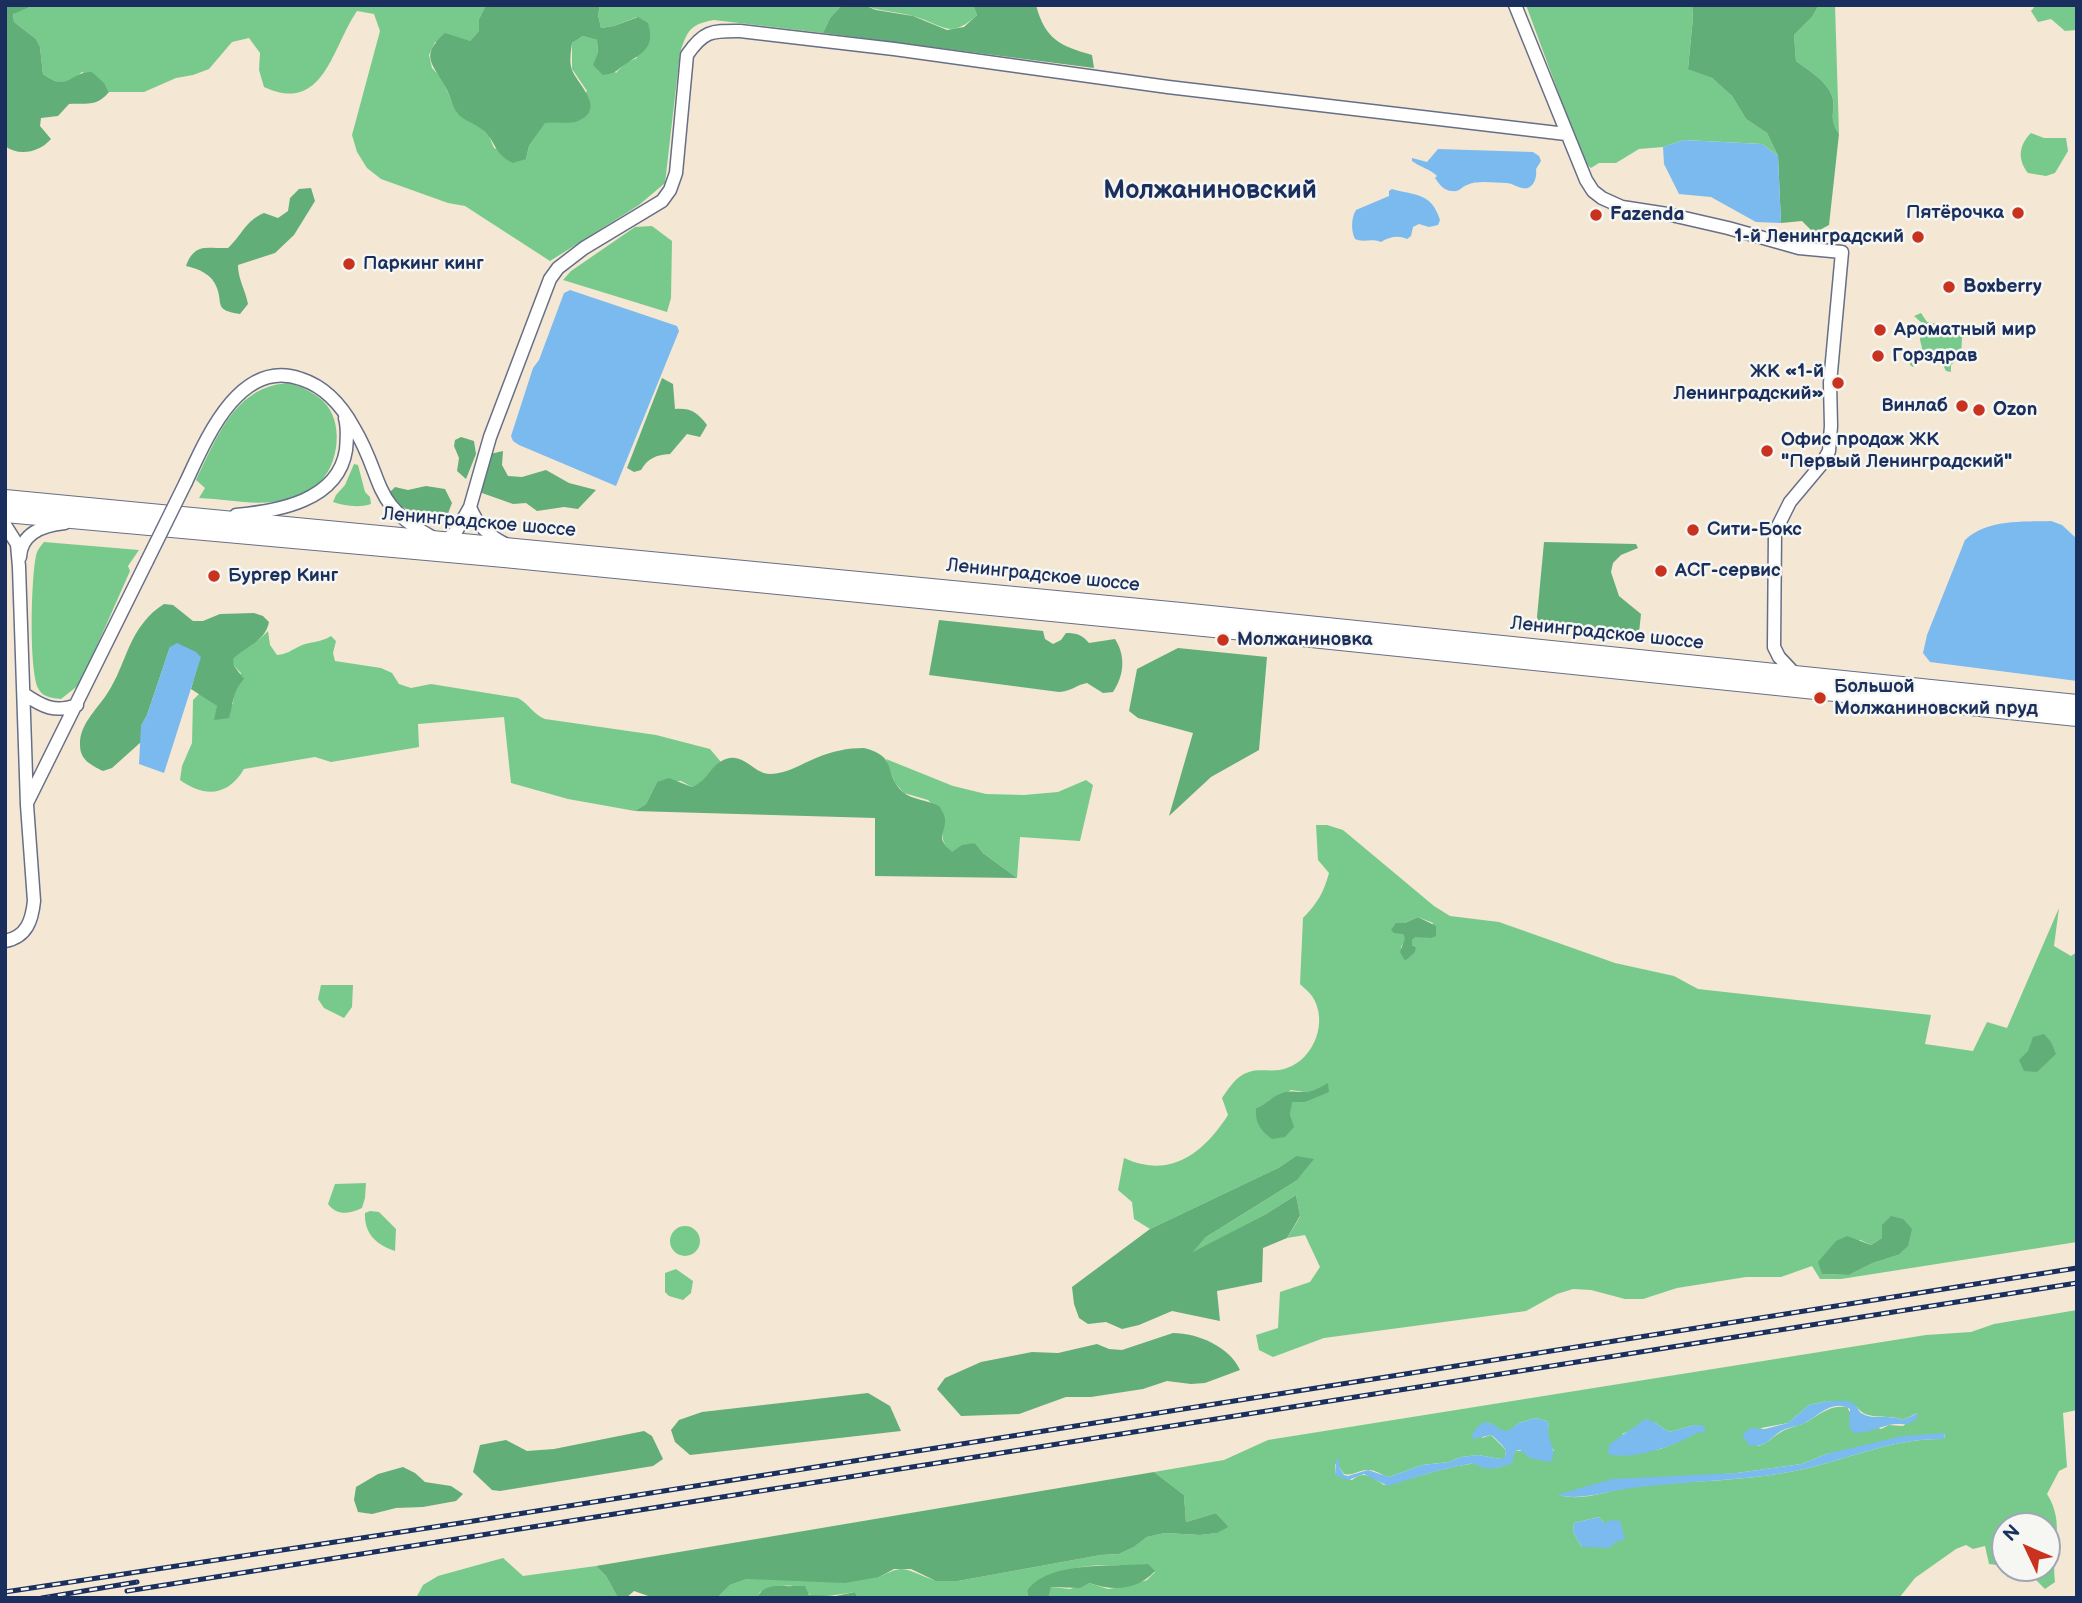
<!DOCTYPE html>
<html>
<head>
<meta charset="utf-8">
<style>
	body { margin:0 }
	#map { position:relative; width:2082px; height:1603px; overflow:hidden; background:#f4e7d3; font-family:"Balsamiq Sans",sans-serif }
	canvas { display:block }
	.frame { position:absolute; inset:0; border:7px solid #1b2f5e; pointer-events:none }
	.north { position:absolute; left:1991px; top:1512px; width:70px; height:70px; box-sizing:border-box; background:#f6f6f2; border:2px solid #9ea6b7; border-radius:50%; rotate:314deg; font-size:19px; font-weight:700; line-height:28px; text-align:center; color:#1b2f5e }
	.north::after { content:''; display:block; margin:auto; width:24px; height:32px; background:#c8321e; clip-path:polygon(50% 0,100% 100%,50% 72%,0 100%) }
</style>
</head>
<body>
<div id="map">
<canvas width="2082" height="1603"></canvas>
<div class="frame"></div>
<div class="north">N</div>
</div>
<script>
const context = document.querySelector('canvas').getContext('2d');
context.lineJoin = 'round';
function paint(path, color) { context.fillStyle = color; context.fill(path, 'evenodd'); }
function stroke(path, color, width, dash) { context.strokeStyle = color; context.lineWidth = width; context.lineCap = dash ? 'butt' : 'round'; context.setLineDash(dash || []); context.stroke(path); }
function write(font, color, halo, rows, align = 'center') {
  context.font = font + ' "Balsamiq Sans",sans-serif'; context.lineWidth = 5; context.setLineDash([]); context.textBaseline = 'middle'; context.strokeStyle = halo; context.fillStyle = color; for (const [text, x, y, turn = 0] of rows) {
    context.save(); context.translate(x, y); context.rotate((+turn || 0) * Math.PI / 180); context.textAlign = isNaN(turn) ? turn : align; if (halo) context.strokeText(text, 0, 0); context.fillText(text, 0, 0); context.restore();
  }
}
paint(new Path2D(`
	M54,5H486L479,19V31L470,41L435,42L429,55L432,68L441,77L457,113L479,126L489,136L494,148L526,159L529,146L545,122L558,120L564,122L587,91L572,69V43L583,36L597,40L598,53L616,73L625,63L637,58V17L614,26L601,28L598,15L600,5H842L830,18L823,33L714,20C690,24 687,31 680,53L665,183L639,205L550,261L465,206L448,203L381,179L367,168L357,152L352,135L380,31L374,14L357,11C332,47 324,115 264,87L259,70L260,53L249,38L232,42L209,69L193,75L176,78L144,92H109L105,84L82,72C67,85 59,85 43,74L40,47L36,39L14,22L13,13L30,7Z
	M864,5H973L977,15C949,41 943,24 913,16C896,11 880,12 864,5Z
	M1526,5H1692L1693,17L1688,68L1712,78L1732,96L1746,119L1767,133L1778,156L1762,144L1684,140L1663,147L1639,149L1616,163H1599L1591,168L1584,162Z
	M1819,5H1835L1839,134C1827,115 1837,112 1832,96C1827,81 1808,70 1796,61L1794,35L1812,17Z
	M2036,5H2077V30L2065,31L2051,19L2038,22L2031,11Z
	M2031,133L2044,138H2066L2068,151L2055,173L2046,176L2028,173C2017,159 2019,145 2031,133Z
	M652,226L672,241L671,298L667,312L563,280L571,271L635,227Z
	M1921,313L1927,322L1942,325L1950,330L1972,323L1971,330L1962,338L1961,357L1951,365V372L1946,371L1939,358L1921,357L1913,367L1910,365L1909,357L1917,355L1922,348L1920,340L1922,323L1914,316Z
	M290,383C302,387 313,392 323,401C344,421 340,464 318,484C311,490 299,495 290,498C261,508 229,499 199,498L205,488L196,480C217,438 235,385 290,383Z
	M354,464L358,465L365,492L370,497L371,504C359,508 345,506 333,502L336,495L345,485Z
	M44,542L139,550L128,566L130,571L80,684L61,699C52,698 42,697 38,688C29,668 31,579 36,556C37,550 41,546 44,542Z
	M268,631L270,645L277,655C287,654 290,651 298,647C309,641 321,643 331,636L336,641L333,653L335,661L381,668L392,673L399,684L411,688L431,684L518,698C529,704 533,714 545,719L656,735L710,749L721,762L704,782L692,787L681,781L657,782L646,804L635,811L568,799L511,783L504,717L418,724L419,747L331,762L315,757L244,769C228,796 205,798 180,780L182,766L192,743L193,700L200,693L217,706L233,704L234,690L241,673L234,666L232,659C244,648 257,643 268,631Z
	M886,759L953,786L986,794L1024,795L1058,792L1086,780L1093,785L1080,841L1020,837L1017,878L983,853L975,843L952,853C940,841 941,833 945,818L928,800L904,793L895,783Z
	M1316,825H1327L1343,830L1434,906L1450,916L1499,922L1615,963L1674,976L1698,989L1931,1015L1925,1044L1973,1051L1987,1022L2007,1028L2059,908L2054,946L2071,956L2077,952V1242L1841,1279H1820L1812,1266L1781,1277H1746L1677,1288L1643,1299H1625L1591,1290L1573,1289L1557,1294L1526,1311L1324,1338L1273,1357L1259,1350L1256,1335L1278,1328L1280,1292L1310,1282L1320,1267L1305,1235L1287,1238L1300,1217L1296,1195L1266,1214L1191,1254L1206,1237L1296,1181V1156L1278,1168L1150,1229L1134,1219L1132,1202L1118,1190L1124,1158C1170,1179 1203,1154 1228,1115L1222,1098C1229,1088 1236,1076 1249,1072C1260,1068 1275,1073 1287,1068C1314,1059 1329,1021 1312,996C1309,992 1304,988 1300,984L1303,918C1317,904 1324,892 1329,873L1318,860ZM1418,917L1433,923L1427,937H1416L1412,940V945L1416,947L1405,961L1401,947L1406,938L1403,934L1405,923ZM1328,1084L1305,1102H1291L1290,1115L1256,1108L1268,1104L1291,1090L1304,1092L1317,1090ZM1882,1225L1898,1255L1873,1263L1849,1275L1822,1274L1860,1240L1871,1245L1882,1238Z
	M321,985H353L352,1007L344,1018L324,1008L318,999Z
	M366,1183L365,1198L362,1208C349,1214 337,1216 328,1204L335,1184Z
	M370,1211L379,1212L396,1229L395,1251C377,1245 364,1234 365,1213Z
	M670 1241a15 15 0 1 1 30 0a15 15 0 1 1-30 0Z
	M676,1269L693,1281L691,1293L683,1300L669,1296L665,1292V1273Z
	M2077,1310V1410L2063,1413L2067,1467L2059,1471L2047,1494C2066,1524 2051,1549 2055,1582L2045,1589L2024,1568H2047V1526H2005V1566L1989,1564L1985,1546L1973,1549L1966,1545L1956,1549L1915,1578L1899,1598L1047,1596L1051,1587L1070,1589L1089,1583L1108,1589L1128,1586L1147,1580L1155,1572C1132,1562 1079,1563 1056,1574C1046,1578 1037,1586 1027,1591L1028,1598H858L855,1592C841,1594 828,1597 815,1596C808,1595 805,1591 799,1588C788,1582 772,1588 760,1592L757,1598H717L730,1585L747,1579L879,1577C906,1564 903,1569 928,1578C937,1582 948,1581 958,1581L1101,1555L1119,1554L1134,1547L1147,1537L1165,1533L1200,1535L1216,1533L1229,1527L1216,1513L1186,1522L1184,1495L1154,1472L1224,1460L1268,1440L1926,1335L1971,1332L1994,1324ZM1827,1401L1857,1407C1867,1422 1888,1413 1903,1420L1917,1413L1903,1426L1889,1425L1881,1429L1851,1414L1847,1407C1829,1405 1820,1414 1807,1422C1799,1426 1789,1427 1781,1432C1772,1437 1768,1444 1758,1446L1761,1428L1788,1423L1809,1405ZM1535,1418L1547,1421L1549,1425L1546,1435L1554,1451H1515C1512,1457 1511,1463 1502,1466C1486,1472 1481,1462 1470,1464C1440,1468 1413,1479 1384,1485C1372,1477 1364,1470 1352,1480L1335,1474V1465L1339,1459V1467L1344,1474C1352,1476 1358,1471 1366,1470C1375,1469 1381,1475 1389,1477L1422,1465L1449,1462L1461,1457L1478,1455L1500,1459L1505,1458L1506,1450L1491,1435L1482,1438L1490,1423L1500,1431H1509L1519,1423ZM1654,1422L1669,1432L1695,1425L1705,1427C1696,1433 1663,1451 1653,1450C1643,1449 1631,1439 1622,1434ZM1945,1434L1944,1439C1896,1438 1853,1457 1808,1468C1750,1482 1691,1480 1633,1487C1609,1490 1583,1502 1559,1495L1676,1478L1737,1473L1802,1464L1826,1454ZM1599,1517L1604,1523L1582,1547L1573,1532L1574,1523Z
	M503,1558L523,1576L596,1566L606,1576L618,1598H416L423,1585L438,1576Z`), '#78ca8c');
paint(new Path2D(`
	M5,5H54L30,7L13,14L14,22L36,39L40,47L43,74C70,93 68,72 92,72L105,84L109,92C97,107 86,103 69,104L58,116L41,118L40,126L51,139C40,152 19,157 5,146Z
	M486,5H600L598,15L601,28L614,26L638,17L648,23C655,46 645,52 627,63C616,70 618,73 603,75L593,65L598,53L597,40L583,36L572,43C571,51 569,62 572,70C578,85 607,109 578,121C568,125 555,121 545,123L529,146L526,159L513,163C494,154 497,144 485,132C477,124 464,121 457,113C453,108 450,95 446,88C434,64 418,57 445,33L470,41L479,31V19Z
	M842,5H864L876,10L913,16L947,30L964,27L977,15L973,5H1036C1045,40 1061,46 1092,55L1094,68L823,33L830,18Z
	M1692,5H1819L1812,17L1794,35L1796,61C1808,70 1827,81 1832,96C1837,112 1827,115 1839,134L1829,225L1814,233L1802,221L1781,223L1778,156L1767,133L1746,119L1732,96L1712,78L1688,69L1693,17Z
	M311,188L315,201L294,235L275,253L238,265C238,279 245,289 248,304L240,314C214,310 223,305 217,288C212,274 199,269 186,266C195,242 207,249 228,248C243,234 245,221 264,213L278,218L288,211L290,198L299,189Z
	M662,378L673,384L675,409C691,408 697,412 707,425L700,437L687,434L670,454C656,455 648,458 641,470L634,472L627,468Z
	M461,437L474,441L476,454L466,479L457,471L459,458L454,446L455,440Z
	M503,451L502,465L508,476L522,477L546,470L569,483L596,490L578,509L564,507L537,511L526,503L513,504L482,493C481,478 488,469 490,454Z
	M426,486L445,489L452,503L447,516L436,524L423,521L413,512L395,504L390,492L395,487L408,490Z
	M1544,542L1636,544L1638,548L1621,555L1613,563L1611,572L1619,596L1641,614L1639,633L1629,636L1540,625L1537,617Z
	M164,604L173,605L193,621H203L220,614L254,613L263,616L269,622C265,642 246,646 233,659L234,666L244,679C232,692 234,702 229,718L214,720L217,706L191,689L200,657L170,647L147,715L141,726V742L112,768L103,771C91,765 80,760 80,745C79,723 100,707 110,689C123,668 128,641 144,622C149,615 156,609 164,604Z
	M939,620L1043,631L1045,639L1053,644L1061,640L1066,633C1077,633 1082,635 1089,643L1115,639C1126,656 1124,676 1113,692L1103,693L1087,683C1076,685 1072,691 1059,692L929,675Z
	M1178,648L1267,657L1259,750L1211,777L1169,816L1193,733L1138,718L1129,711L1137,669Z
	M864,748C900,757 883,775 903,792C912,800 928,800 939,806C941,810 944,813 945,818C946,836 934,835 952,852L962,845L975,843L983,853L1017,878L875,876V818L635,811L646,804L657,782L669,778L692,787C708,780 708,770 720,762C742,748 752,774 770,774C787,774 801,764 816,758C833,751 847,748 864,748Z
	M1418,917L1436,926V936L1431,938L1416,937L1412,940V945L1416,947L1415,952L1405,961L1400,952L1405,938L1403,934L1394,933L1391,930L1396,923H1405Z
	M2044,1034L2051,1042L2056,1054L2037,1072L2024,1071L2019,1060L2028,1051L2033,1037Z
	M1328,1083L1329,1092L1305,1102H1292L1290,1115L1294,1127L1285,1137L1272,1139C1260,1130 1255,1123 1256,1108C1268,1104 1270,1098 1280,1094C1288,1090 1294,1092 1302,1092C1312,1092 1320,1088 1328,1083Z
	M1296,1156L1314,1159L1296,1181L1206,1237L1193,1252L1266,1214L1296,1195L1300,1216L1287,1238L1263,1248L1262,1282L1217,1291L1220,1321L1172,1311L1139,1325L1122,1329L1106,1322L1088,1324L1079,1318L1074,1304L1072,1287L1150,1229L1278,1168Z
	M1891,1216L1903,1219L1912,1229L1908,1246L1898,1255L1873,1263L1849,1275L1822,1274L1818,1262L1836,1241L1847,1236L1871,1245L1882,1238V1225Z
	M1173,1333C1198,1333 1230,1347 1240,1370L1205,1383L1191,1384L1167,1381L1143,1389L1091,1397H1066L1019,1414L961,1416L937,1389L945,1378L981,1362L1032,1352L1058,1353L1097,1344L1109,1349L1122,1350Z
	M868,1393L890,1406L901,1431L690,1455L675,1442L671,1430L679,1420L702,1412Z
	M644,1431L652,1436L663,1459L653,1466L500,1491L492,1490L473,1472L480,1445L506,1440L527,1451L554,1449Z
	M403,1467L415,1473L425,1482L451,1486L463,1494L456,1501L423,1507L396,1508L372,1514L358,1512L354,1500L356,1487L378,1474Z
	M1154,1472L1184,1495L1186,1522L1216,1513L1229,1527L1217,1533L1200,1535L1165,1533L1147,1537L1134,1547L1119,1554L1101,1555L958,1581H936L911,1569H894L879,1577L845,1583L747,1579L730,1585L717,1598H654L634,1591L626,1598H618L606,1576L596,1566Z
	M1148,1564L1155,1571C1137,1591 1113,1591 1089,1583L1080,1588L1051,1587L1048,1598H1028L1027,1591C1048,1560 1115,1567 1148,1564Z
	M795,1586H805L809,1595L836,1596L855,1592L858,1598H757C764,1582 781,1587 795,1586Z`), '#62ae78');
paint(new Path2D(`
	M1684,140L1762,144L1778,156L1781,223L1756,222L1711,197L1679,194L1664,164L1663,147Z
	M1438,149L1533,152L1539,156L1541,161L1536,169C1537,176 1535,185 1528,188C1521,190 1513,183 1506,183C1495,183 1477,180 1467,185C1461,187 1460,192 1452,191C1444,191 1439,184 1435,178L1437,176C1430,169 1420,167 1412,161V158L1427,162Z
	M1392,189C1416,196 1431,192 1440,220L1438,225L1429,227L1419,224L1413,227L1411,236L1407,239C1398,235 1389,237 1381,242C1370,238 1363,243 1355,239C1351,231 1351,218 1356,210L1389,196V191Z
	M570,290L677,326L679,331L616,486L519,445L513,441L511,436L533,368L539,360L564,293Z
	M2051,521L2062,525L2077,539V681L1930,662L1923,653L1927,635L1965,540C1987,519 2023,522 2051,521Z
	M177,643L196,652L201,657L164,773L139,764L141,726L147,715L170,647Z
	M1827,1401C1836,1402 1849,1398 1855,1405C1860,1409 1857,1411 1863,1414C1873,1420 1889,1414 1903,1420L1918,1413L1917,1418C1907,1428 1901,1422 1889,1425C1877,1428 1868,1433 1854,1433L1849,1427L1850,1409C1833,1399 1819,1415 1805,1423C1798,1426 1790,1427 1783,1430C1768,1438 1769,1448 1749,1445L1743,1437L1744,1433L1751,1428L1765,1429L1788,1423L1809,1405Z
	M1535,1418L1547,1421L1549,1425C1545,1440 1557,1445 1552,1460L1549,1462L1530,1458L1520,1450L1515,1451L1512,1463C1505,1466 1493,1470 1485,1468C1479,1467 1476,1463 1469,1464C1441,1469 1415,1477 1388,1486L1364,1474L1348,1480L1335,1475L1336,1460L1339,1458V1467L1344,1475L1348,1476L1368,1470L1389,1477L1422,1465L1449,1462L1461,1457L1478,1455L1500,1459L1505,1457L1506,1450C1503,1446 1494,1436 1491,1435L1474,1439L1471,1436L1478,1426L1485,1422C1495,1423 1499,1431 1508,1431L1519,1423Z
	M1645,1419L1654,1422L1669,1432L1695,1425L1705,1426L1704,1433L1698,1432C1679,1445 1631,1461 1608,1454L1609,1445C1621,1435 1633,1429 1645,1419Z
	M1945,1433L1944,1439C1896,1438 1853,1457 1808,1468C1750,1482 1690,1480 1632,1488C1607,1491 1582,1501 1557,1495L1612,1479L1737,1473L1802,1464L1826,1454L1903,1436Z
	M1599,1517L1604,1523L1612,1520L1620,1521L1625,1539L1616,1542L1609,1548L1582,1547L1573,1532L1574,1523Z`), '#7abaee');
const tertiary = new Path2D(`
	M1515,5L1586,180L1593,191L1602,198L1622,207L1667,214L1728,228L1799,248L1842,252L1830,383L1831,426L1829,451L1821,465L1790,502L1775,532L1774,647L1779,657L1795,674
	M186,482C206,439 240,357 301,379C326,387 342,406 354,428C385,480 370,504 432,537
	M470,507C477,525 488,535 505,544
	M236,515C278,511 338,501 346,450C347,439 348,428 345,418
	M5,525L17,544L19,567L27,805L34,901C32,920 27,937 5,941
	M445,542L457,530L470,507L490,437L550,279L558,268L584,248L662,201L670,190L676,173L687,55C704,30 712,31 740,31L894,49L1168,87L1566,134
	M20,557C21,533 44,525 65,523
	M24,694C43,707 55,713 77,705
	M28,801L147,561`);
const trunk = new Path2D(`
	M5,498L1181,611L2077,703
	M5,514L504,559L1224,630L2077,718`);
stroke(tertiary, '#676f87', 15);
stroke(trunk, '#676f87', 18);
stroke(tertiary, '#fff', 12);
stroke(trunk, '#fff', 16);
const rail = new Path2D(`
	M127,1591L2077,1283
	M5,1592L467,1522L2077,1268
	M42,1598L137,1582`);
stroke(rail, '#1b2f5e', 5);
stroke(rail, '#f6f6f2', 2.5, [8]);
const tertiaryBridge = new Path2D(`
	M147,561L186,482`);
stroke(tertiaryBridge, '#676f87', 15, []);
stroke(tertiaryBridge, '#fff', 12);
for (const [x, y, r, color] of [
	[2018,213,7,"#c8321e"],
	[1596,215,7,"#c8321e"],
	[1918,237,7,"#c8321e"],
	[349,264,7,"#c8321e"],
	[1949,287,7,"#c8321e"],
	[1880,330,7,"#c8321e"],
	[1878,356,7,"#c8321e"],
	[1838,383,7,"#c8321e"],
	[1962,406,7,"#c8321e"],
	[1979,410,7,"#c8321e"],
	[1767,451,7,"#c8321e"],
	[1693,530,7,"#c8321e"],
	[1661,571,7,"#c8321e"],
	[214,576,7,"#c8321e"],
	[1223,640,7,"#c8321e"],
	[1820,698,7,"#c8321e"]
]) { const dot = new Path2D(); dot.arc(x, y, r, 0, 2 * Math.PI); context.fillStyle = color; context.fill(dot); stroke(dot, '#f6f6f2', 2.5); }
write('bold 19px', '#1b2f5e', '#f6f6f2', [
	["Пятёрочка",2004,213,"right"],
	["Fazenda",1610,215],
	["1-й Ленинградский",1904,237,"right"],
	["Паркинг кинг",363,264],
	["Boxberry",1963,287],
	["Ароматный мир",1894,330],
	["Горздрав",1892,356],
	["ЖК «1-й",1824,372,"right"],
	["Ленинградский»",1824,394,"right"],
	["Винлаб",1948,406,"right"],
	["Ozon",1993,410],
	["Офис продаж ЖК",1781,440],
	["\"Первый Ленинградский\"",1781,462],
	["Сити-Бокс",1707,530],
	["АСГ-сервис",1675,571],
	["Бургер Кинг",228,576],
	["Молжаниновка",1237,640],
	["Большой",1834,687],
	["Молжаниновский пруд",1834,709]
], 'left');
write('19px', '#1b2f5e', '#f6f6f2', [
	["Ленинградское шоссе",479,523,5],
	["Ленинградское шоссе",1043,576,6],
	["Ленинградское шоссе",1607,634,6]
]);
write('bold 26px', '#1b2f5e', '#f6f6f2', [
	["Молжаниновский",1210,191]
]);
</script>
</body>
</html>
